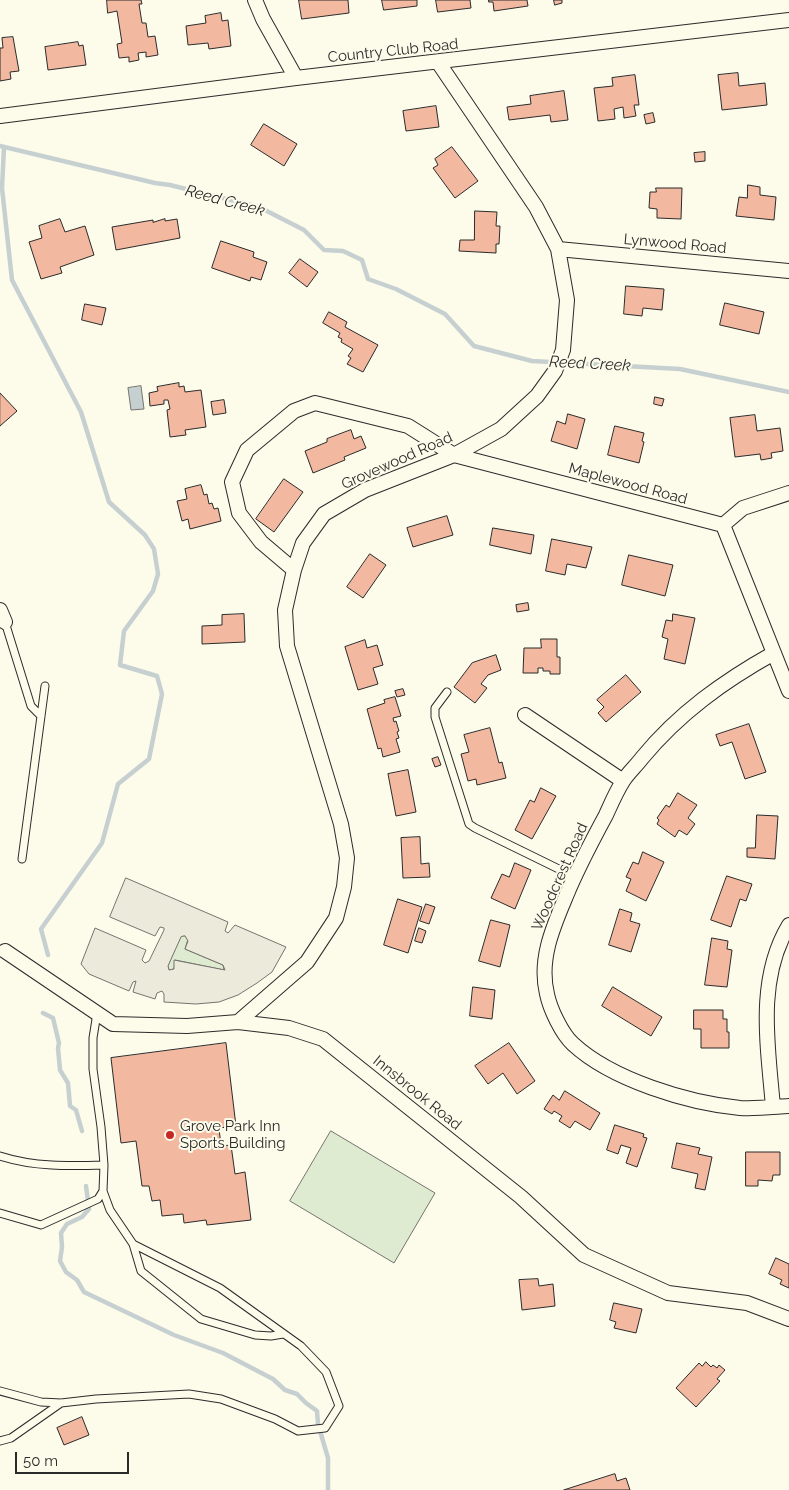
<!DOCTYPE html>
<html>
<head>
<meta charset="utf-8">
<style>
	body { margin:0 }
	#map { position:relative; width:789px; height:1490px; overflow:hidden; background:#fdfbea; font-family:Raleway,sans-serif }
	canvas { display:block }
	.scale { position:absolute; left:15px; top:1452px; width:114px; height:22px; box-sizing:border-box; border:2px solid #2b2b2b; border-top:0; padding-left:6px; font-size:15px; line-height:18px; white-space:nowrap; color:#2b2b2b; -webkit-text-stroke:4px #fdfbea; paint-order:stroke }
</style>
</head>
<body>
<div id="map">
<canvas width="789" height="1490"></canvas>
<div class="scale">50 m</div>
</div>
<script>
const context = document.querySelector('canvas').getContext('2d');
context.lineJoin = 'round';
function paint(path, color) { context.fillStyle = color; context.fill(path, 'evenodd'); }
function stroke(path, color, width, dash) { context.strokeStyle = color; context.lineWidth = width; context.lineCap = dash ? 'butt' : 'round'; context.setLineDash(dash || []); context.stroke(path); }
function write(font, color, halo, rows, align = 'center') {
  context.font = font + ' Raleway,sans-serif'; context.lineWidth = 4; context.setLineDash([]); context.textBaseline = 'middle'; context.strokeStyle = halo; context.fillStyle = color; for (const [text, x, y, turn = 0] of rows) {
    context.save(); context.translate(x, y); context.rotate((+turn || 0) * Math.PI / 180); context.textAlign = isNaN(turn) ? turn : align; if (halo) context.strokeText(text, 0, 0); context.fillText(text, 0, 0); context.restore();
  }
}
const green = new Path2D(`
	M181,936H185L188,939L185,949L223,965L224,970L175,960L174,969L169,970L168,966Z
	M331,1131L435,1193L394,1263L290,1201Z`);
paint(green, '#deebd1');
stroke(green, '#74746e', 1);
const parking = new Path2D(`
	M126,878L228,922L225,931L228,933L235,925L286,947L272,972L257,983L238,995L219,1002L196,1004L164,1002V994L162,991L157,993L155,999L133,992L136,981L133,982L129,991L89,974L81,964L95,928L146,950L142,960L145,963L149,961L164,930V928L160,927L155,936L110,917ZM185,936L188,941L185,949L223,965L225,970L174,960V969L169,970L168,966L181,937Z`);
paint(parking, '#eceadb');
stroke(parking, '#74746e', 1);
const water = new Path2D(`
	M141,386L144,409L131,410L128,388Z`);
paint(water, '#c7d0d0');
stroke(water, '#74746e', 1);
stroke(new Path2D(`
	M0,146L155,183L170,185L259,207L304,230L324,250L343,251L362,260L368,279L396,289L445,314L474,346L532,361L680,369L789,392
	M4,147L2,188L12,280L81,412L109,502L145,535L154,549L158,574L153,591L124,631L120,665L157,676L162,694L149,759L118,784L102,843L41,929L48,955
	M43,1013L53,1018L59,1043L58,1048L60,1070L68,1083L70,1106L76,1110L82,1131
	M86,1186L89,1209L82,1217L67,1224L61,1233L62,1247L60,1261L66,1272L77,1280L84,1292L174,1335L223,1353L273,1379L285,1390L297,1394L306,1403L317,1411L318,1424L328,1458V1490`), '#c7d0d0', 4.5);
const building = new Path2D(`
	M107,0H141L142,4H139L142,23H146L148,37L155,36L158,55L146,57V52L138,53L139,60L129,62V57L119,58L117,44L122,43L117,11L108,13Z
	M299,0H348L349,13L302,19Z
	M382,0H417V6L384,10Z
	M436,0H470L471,8L438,12Z
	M489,0H527L528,6L494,11L493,2H489Z
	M554,0H562V3L555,5Z
	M221,13L222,21L228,20L231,46L209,49L208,43L188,45L186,26L206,23L205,16Z
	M13,37L19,71L10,72L11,79L0,81V48H3L2,38Z
	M78,42L79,46L83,45L86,65L48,70L45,47Z
	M738,73L739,86L765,83L767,105L722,110L718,75Z
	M635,75L639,105H634L636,116L624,118L623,107L614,109L615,119L598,121L594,88L613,86L612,78Z
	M564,91L568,120L551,122L550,115L509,120L507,107L531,104L530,96Z
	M436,106L439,127L406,131L403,111Z
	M653,113L655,122L646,124L644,115Z
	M264,124L297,144L284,166L251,145Z
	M452,147L478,181L455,198L433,168L438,165L435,159Z
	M705,152V161L695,162L694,153Z
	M748,185L760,187V195L776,197L774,220L736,216L739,197L747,198Z
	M656,188H682L681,219L657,218V209L649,208L650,192H656Z
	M475,211L497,212L496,226H500L499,244H496V253L459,251L460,240H474Z
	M60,219L65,232L85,226L94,255L60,267L62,273L41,279L29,242L42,238L39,226Z
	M165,219V221L177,219L180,238L116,250L112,227L153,220V222Z
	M221,241L254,252L253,257L267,262L261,280L251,277L250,281L212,268Z
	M300,259L318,272L307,287L289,273Z
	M626,286L664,289L662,310L643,308L642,316L624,314Z
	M725,303L764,312L759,334L720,325Z
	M85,304L106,308L102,325L82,320Z
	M329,312L347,322L345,327L378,345L363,372L347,364L351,358L348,356L353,349L341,342L342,339L338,337L340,333L323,323Z
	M179,383V387L184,386L185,392L201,390L206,427L185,430L186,435L170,437L167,410L170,409L168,400H164V404L150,406L149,393L158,391L157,387Z
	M0,393L17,411L0,426Z
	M655,397L664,399L662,406L654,404Z
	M224,400L226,413L213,415L211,402Z
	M568,414L585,419L577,449L551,441L557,421L565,424Z
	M755,415L757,431L780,428L783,451L771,453L772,458L761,460L760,454L735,457L730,418Z
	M615,426L644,433L642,441L644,442L639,463L608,455Z
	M351,430L354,439L361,436L366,448L344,457L345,460L313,473L305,451L327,442V439Z
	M284,479L303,492L274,532L256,519Z
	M201,485L204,495L207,494L209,504L212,503L214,509L218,508L221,521L190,529L188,519L182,521L177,501L187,499L185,489Z
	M447,516L453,535L413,547L407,528Z
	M493,528L534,535L531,554L490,545Z
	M552,539L592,547L586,568L567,564L565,575L546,571Z
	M370,554L386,565L363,598L347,587Z
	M629,555L673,565L665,596L622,585Z
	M528,603L529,610L517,612L516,605Z
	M244,614L245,642L202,644V626L222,625V615Z
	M673,614L695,618L685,664L664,659L668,639L662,637L666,620L672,621Z
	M541,639H557V657H560V674H550V671H543V668H538V673H523L524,648H541Z
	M365,640L367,648L377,645L383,665L373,668L378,684L358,690L345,647Z
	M496,655L501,670L488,675L481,684L487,688L475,703L454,687L472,663Z
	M626,675L641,692L606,722L598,713L604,707L597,700Z
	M403,689L405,695L397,697L395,691Z
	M395,697L401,716L393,718L394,722L396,721L399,731L397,732L399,738L396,739L400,752L383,757L381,748L378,749L367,709L385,703L384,700Z
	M749,724L766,772L745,779L732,742L720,746L716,735Z
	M490,728L499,763L502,762L506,778L477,785L476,779L468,781L461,754L469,752L464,735Z
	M438,757L441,765L435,767L432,759Z
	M408,770L416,812L396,816L388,774Z
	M541,788L556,796L532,839L515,830L530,800L534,802Z
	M678,793L697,805L688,818L695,824L687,835L679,830L675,837L657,824L659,820L657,818L666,805L669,807Z
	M757,815L778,816L775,859L747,857V848H755Z
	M420,837L421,864L429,863L430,877L403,878L401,838Z
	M643,852L664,862L646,901L626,891L631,879L626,877L633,862L638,864Z
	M515,863L531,870L515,909L491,898L502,874L509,877Z
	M727,876L752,884L746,901L740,899L731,927L711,920Z
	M398,899L422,907L408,953L384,945Z
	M426,904L435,907L429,924L420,921Z
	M620,909L632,913L630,921L640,924L631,952L609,945Z
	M491,920L510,925L500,967L479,961Z
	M419,928L426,931L422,943L415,941Z
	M712,938L728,941L727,949L732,950L727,987L705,985Z
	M473,987L495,990L492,1019L470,1016Z
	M613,987L662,1017L651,1036L602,1006Z
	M694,1010H723V1019H727V1032H729V1048H701V1029H694Z
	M226,1043L236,1126L219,1128L221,1146L231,1145L235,1174L245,1172L251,1220L207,1225L206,1220L184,1223L183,1214L162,1216L160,1200L152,1201L149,1186H142L136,1141L121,1143L111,1058Z
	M509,1043L535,1081L517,1094L503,1073L488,1084L475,1066Z
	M565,1091L600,1113L590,1130L575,1121L570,1128L559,1121L562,1116L554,1111L552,1114L544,1109L553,1095L559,1100Z
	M615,1125L644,1134L643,1137L647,1138L637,1167L626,1163L631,1148L621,1145L618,1154L607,1150Z
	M677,1143L700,1148L698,1154L712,1157L705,1190L695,1188L698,1174L672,1168Z
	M746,1152H780V1175H773L772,1181L758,1180V1186H746Z
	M776,1258L789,1264V1288L780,1284L782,1280L769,1274Z
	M538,1279L539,1286L553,1284L555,1306L522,1310L519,1280Z
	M614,1303L642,1309L636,1333L614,1328L616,1322L610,1320Z
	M706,1362L711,1367L713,1365L717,1368L719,1365L725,1370L717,1379L720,1381L696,1407L676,1388L699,1363L702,1366Z
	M82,1417L89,1435L64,1445L57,1428Z
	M615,1474L617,1481L626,1478L630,1490H564Z`);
paint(building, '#f2b8a0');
stroke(building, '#2b2b2b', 1);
const service = new Path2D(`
	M5,622L31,706L41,716
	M447,692L435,708V717L469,824L475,828L575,877
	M22,859L45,686
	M97,1013L93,1038V1069L101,1127L104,1165L103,1191L110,1210L133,1244L141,1271L201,1319L255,1335L271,1336L283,1334
	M0,1156C34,1167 69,1166 104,1165
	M0,1213L41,1225L98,1199L103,1191
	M0,1391L41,1402L61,1403L96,1399L189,1394L221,1399L275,1419L298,1431L325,1428L339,1406L326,1372L301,1346L220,1288L133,1244
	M0,1441L11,1438L61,1403`);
const minor = new Path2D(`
	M255,0L263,19L296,78
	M0,116L296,78L789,20
	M558,249L789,271
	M723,525L789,691
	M294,570L261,542L239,513L232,482L247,450L294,411L315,403L408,426L454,455L723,525L743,508L789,493
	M0,610L5,622
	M774,653C724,681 679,713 642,758C636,766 628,773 623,781C616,792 611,804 606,815C593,839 580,864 569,889C555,923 538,957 547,994C550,1009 562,1034 573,1044C612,1080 688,1103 740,1108C756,1109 773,1107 789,1106
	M525,715L623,781
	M5,951L113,1024L187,1026L238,1022L289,1028L323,1039L521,1197L584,1255L668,1293L747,1303L789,1319
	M238,1022L307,962L336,918L344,887L347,858L341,824L287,646L285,610L294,570L303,543L324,514L365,490L454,455L501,429L537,396L555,371L563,350L567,300L558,249L536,207L438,62
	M773,1107C768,1046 756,980 789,925`);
stroke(service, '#2b2b2b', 9);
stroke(minor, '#2b2b2b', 16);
stroke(service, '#fdfbea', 7);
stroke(minor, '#fdfbea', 14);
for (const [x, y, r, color] of [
	[170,1135,5,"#c62828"]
]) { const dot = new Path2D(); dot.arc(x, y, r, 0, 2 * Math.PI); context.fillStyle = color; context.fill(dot); stroke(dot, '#fdfbea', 2); }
write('15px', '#2b2b2b', '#fdfbea', [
	["Country Club Road",393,51,-6],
	["Lynwood Road",675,244,5],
	["Grovewood Road",397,461,-24],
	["Maplewood Road",628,484,15],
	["Woodcrest Road",560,877,-66],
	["Innsbrook Road",417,1093,39]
]);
write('15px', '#2b2b2b', '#fdfbea', [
	["Grove Park Inn",180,1126],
	["Sports Building",180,1143]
], 'left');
write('italic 16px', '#2b2b2b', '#fdfbea', [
	["Reed Creek",225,201,15],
	["Reed Creek",590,364,3]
]);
</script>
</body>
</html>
